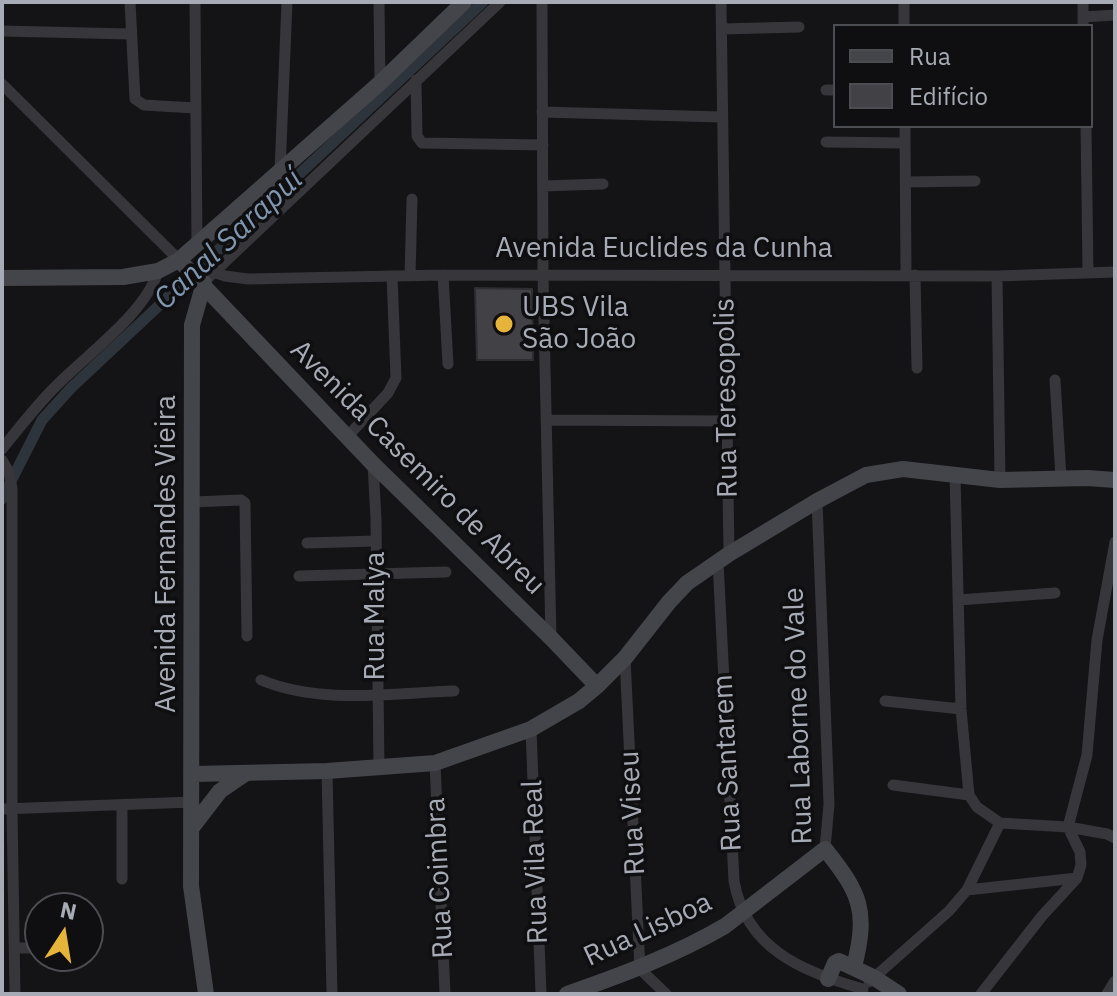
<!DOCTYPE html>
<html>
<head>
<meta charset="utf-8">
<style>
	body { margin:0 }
	#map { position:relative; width:1117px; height:996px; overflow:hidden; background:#141416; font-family:"IBM Plex Sans",sans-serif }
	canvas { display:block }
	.frame { position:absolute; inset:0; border:4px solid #a7abb5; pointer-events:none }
	.legend { position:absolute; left:833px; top:24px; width:260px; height:104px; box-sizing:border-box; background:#0f0f11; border:2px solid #4c4d53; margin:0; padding:10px 14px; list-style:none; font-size:24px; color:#a7abb5 }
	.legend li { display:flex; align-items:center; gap:16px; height:40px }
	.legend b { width:40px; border:2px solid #4c4d53 }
	.north { position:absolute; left:24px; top:892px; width:80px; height:80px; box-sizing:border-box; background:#0f0f11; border:2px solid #4c4d53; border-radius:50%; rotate:12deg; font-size:22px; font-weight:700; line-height:32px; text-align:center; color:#a7abb5 }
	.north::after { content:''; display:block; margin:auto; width:28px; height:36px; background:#e7b43b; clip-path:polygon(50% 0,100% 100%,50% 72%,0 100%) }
</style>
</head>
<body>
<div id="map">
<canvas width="1117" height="996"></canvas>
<div class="frame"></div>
<ul class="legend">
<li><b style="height:10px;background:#44454b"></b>Rua</li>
<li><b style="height:22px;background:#414146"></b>Edifício</li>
</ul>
<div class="north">N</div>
</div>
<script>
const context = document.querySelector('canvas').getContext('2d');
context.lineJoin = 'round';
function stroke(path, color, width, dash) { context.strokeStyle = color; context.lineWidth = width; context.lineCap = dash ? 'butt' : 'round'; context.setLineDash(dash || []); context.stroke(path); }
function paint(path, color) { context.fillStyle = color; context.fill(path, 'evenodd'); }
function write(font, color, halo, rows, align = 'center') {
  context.font = font + ' "IBM Plex Sans",sans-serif'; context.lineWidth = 7; context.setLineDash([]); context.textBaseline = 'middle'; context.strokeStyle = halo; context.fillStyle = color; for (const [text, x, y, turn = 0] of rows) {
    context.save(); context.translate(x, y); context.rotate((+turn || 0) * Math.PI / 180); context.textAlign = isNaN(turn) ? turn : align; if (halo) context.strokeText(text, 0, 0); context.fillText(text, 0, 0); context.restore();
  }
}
stroke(new Path2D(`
	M2,499L42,420L71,388L483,2`), '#2d343b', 11);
const building = new Path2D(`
	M475,288L532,289L533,360H477Z`);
paint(building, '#414146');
stroke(building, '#2f2e32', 2);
stroke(new Path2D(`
	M130,2L135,99L144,105L195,108
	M195,2L197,246
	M379,2L380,83
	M542,2L543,275L551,638
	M721,2L729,554
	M904,2V26
	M1083,2V26
	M1083,17L1115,15
	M722,29L799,27
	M2,31L130,34
	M416,80L417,136L422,143L543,145
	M2,84L179,260
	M826,90H835
	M542,112L721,117
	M905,126L906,275
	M1086,126L1088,273
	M826,142L905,143
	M280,171L287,2
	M906,182L975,181
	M543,186L603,184
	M214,272L225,276L248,279L443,275L997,276L1115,272
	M443,275L448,364
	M915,275L917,368
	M410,276L412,199
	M997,276L1000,480
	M209,277L500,2
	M1055,380L1061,478
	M547,420L728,421
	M347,437L388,393L396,378L392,276
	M2,449C19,428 36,406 55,387C86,355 146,313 158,271
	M2,460L9,472L12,489V810L15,994
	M373,464L376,519L379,768
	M955,476L961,709L969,795L977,807L1000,823L1068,827L1107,834L1115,838
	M817,501L829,804L825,849
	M193,502L241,500L245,503L247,636
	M307,543L376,541
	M718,561L734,881C746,949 803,972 863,989
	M299,576L446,572
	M958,600L1055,593
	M625,658L640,969L666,994
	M261,680C322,705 390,693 454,691
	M885,701L961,709
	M531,729L541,994
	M435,763L445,994
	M327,771L332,994
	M893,785L969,795
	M122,805V879
	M2,809L193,802
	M967,890L1077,878
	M15,948H40
	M869,982L949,911L967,890L1000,823
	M981,994L1042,916L1077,878L1081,865L1080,852L1068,827L1087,755L1097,640L1115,542
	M1107,994L1115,981`), '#36363b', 11);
stroke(new Path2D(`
	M179,260L373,464L551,638L597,686
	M2,278L123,277L158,271L179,260L380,83L464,2
	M204,283L192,325L191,886L206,994
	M193,774L327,771L435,763L531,729L579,701L597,686L625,658L669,602L687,583L729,554L817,501L866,475L903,469L1000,480L1087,478L1115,480
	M193,826L220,791L245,774
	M828,979L835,963L839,961L873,977L899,994
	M567,994C622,975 675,955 725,926L825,849C861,894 868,911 854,967`), '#44454b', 16);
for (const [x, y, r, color] of [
	[504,324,10,"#e7b43b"]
]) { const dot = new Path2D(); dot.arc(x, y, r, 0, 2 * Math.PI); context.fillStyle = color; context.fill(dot); stroke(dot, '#0f0f11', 3); }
write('28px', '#a7abb5', '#0f0f11', [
	["Avenida Euclides da Cunha",664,249],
	["Rua Teresopolis",727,398,-91],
	["Avenida Casemiro de Abreu",417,468,45],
	["Avenida Fernandes Vieira",167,554,-90],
	["Rua Malya",376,616,-90],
	["Rua Laborne do Vale",799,716,-92],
	["Rua Santarem",728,763,-93],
	["Rua Viseu",633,813,-93],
	["Rua Vila Real",536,862,-92],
	["Rua Coimbra",440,878,-93],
	["Rua Lisboa",648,930,-25]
]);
write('28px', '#a7abb5', '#0f0f11', [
	["UBS Vila",522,308],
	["São João",522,340]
], 'left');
write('italic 30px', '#8097af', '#0f0f11', [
	["Canal Sarapuí",229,240,-43]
]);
</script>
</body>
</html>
